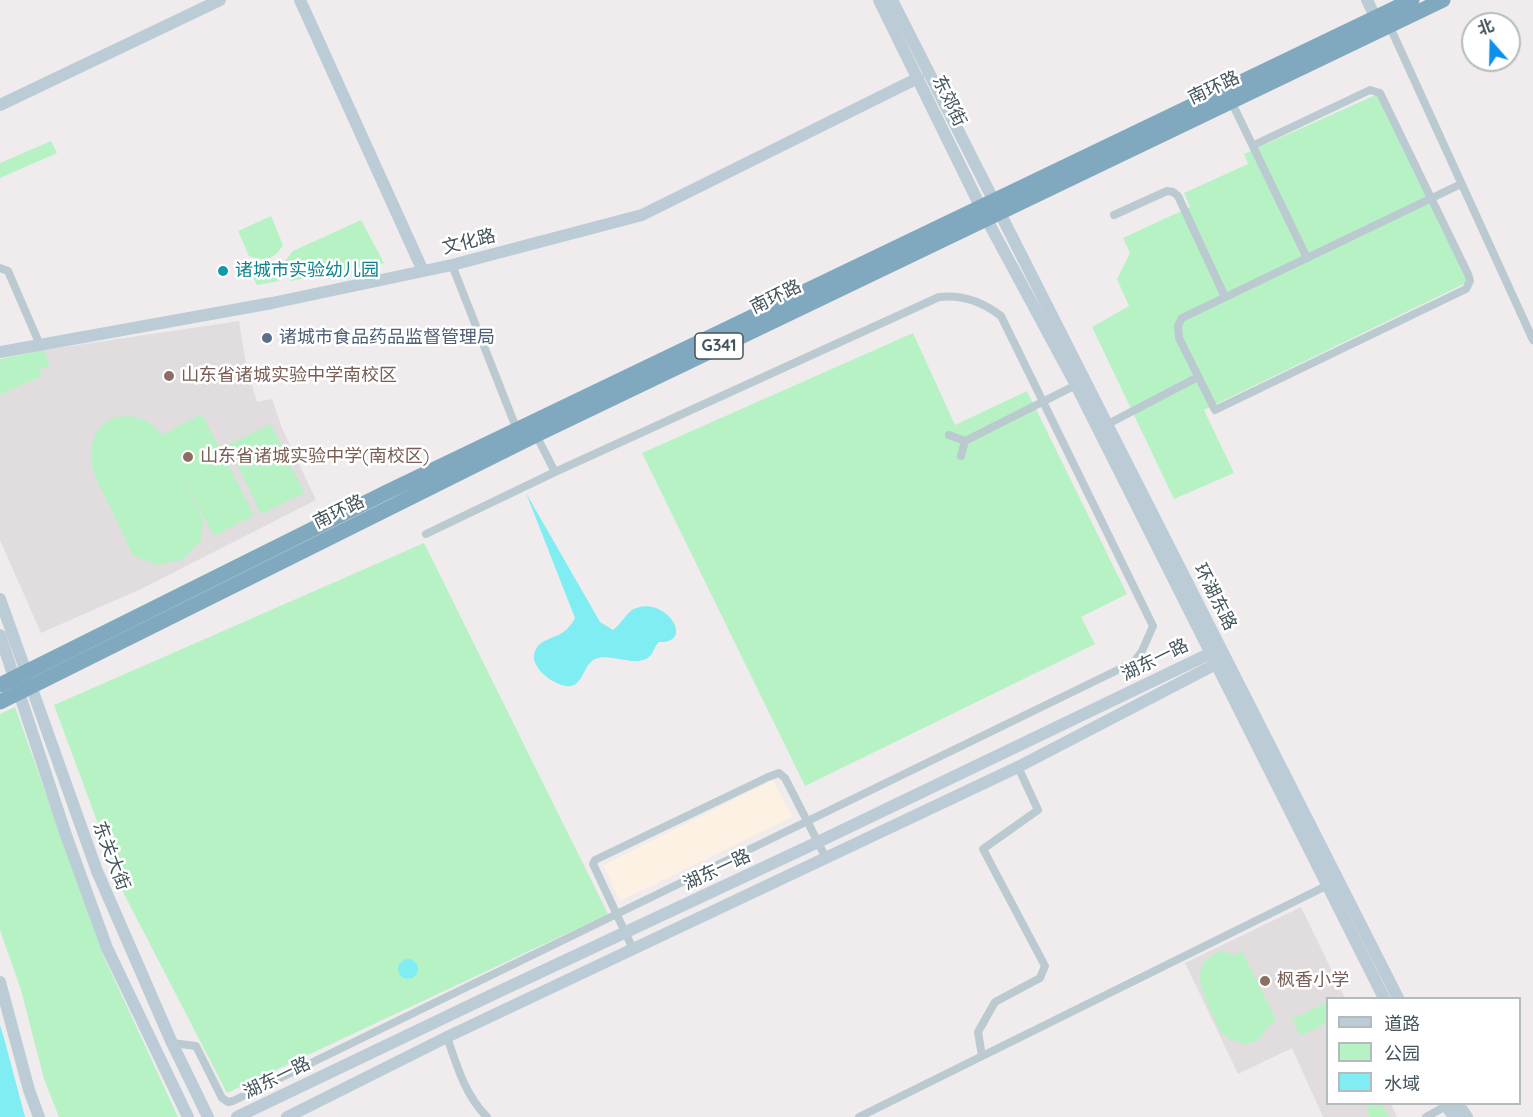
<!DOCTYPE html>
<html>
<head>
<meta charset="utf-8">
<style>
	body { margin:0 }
	#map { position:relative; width:1533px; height:1117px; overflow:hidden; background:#f0eced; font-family:Quicksand,"Noto Sans SC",sans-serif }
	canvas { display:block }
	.legend { position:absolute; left:1326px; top:997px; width:195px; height:108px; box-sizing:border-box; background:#fff; border:2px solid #b4bbbd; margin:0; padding:8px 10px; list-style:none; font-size:18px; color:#43545b }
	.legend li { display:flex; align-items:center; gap:12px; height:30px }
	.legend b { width:30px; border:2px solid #b4bbbd }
	.north { position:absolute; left:1461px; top:12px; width:60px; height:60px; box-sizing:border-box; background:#fff; border:2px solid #b4bbbd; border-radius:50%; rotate:340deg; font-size:16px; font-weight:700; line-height:24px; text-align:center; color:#43545b }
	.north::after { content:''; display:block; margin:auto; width:21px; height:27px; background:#0b91eb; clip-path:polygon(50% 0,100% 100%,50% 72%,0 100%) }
</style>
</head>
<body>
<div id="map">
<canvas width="1533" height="1117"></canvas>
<ul class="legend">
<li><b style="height:8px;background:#bbccd6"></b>道路</li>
<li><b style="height:16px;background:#b6f2c3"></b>公园</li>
<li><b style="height:16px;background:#7fedf2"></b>水域</li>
</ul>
<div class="north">北</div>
</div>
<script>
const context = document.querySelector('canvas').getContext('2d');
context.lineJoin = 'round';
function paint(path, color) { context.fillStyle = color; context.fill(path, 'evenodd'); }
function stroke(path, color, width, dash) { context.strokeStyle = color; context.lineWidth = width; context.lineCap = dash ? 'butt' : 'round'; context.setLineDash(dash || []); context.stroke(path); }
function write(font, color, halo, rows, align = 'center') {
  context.font = font + ' Quicksand,"Noto Sans SC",sans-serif'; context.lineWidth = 5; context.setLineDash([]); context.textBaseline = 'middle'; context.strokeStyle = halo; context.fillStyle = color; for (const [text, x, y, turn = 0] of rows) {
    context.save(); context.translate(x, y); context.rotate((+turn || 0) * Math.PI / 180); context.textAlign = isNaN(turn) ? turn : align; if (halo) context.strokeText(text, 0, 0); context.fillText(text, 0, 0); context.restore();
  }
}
paint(new Path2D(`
	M773,780L792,817L620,901L603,865Z`), '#fdf1e3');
paint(new Path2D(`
	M239,321L246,365L257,402L272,399L282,428L316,500L141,589L41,633L0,540V395L42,376L38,368L49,366L44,350Z
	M1301,907L1345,998H1328V1104H1391L1397,1117H1323L1292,1048L1238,1074L1185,963Z`), '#e1dddf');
paint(new Path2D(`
	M1380,93L1470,281L1204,410L1234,473L1174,499L1092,327L1129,306L1117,279L1130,253L1123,238L1190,207L1184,193L1248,164L1244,154Z
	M51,141L57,153L0,178V163Z
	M271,216L283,245C275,259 265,262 249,256L238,231Z
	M361,220L384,263L290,281L283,264L293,251Z
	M245,261L273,269L279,281L257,285Z
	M913,333L955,425L1027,391L1127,594L1081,617L1095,644L805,786L642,453Z
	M44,350L50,366L39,369L42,376L0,395V359Z
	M202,414L254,515L214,536L184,479L203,519L201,541L182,560L157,565L133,555C124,536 115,517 105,497C102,489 96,481 94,472C87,450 93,422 118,417C138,414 149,420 162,435Z
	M271,424L304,493L261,514L228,445Z
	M424,543L608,914L227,1093L124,894L54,705Z
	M15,707L104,957L178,1117H59L44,1079L21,990L0,930V714Z
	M1221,951L1235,955L1242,951L1276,1020C1264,1027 1264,1041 1249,1043C1240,1044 1229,1040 1223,1034C1218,1029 1215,1019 1212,1013C1201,989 1188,964 1221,951Z
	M1327,1002V1023L1300,1036L1292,1019Z
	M1375,1104H1382L1389,1117H1370L1366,1108Z`), '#b6f2c3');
paint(new Path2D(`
	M526,493L600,622L613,630C621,624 626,614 632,610C663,592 698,643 659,642C654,646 654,653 649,657C636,668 609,652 595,659C583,665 584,683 571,686C559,689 525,667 536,649C542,638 558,638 567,629C570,626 573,622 575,618Z
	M398 969a10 10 0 1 1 20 0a10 10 0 1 1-20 0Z
	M0,1025L4,1038L25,1117H0Z`), '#7fedf2');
stroke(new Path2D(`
	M1390,27L1533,340
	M1231,101L1307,258
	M1254,145L1370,90L1380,93L1468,274L1470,281L1466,289L1215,410L1179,338L1178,326L1182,318C1275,273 1368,229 1461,184
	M1114,215L1167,191L1173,192L1178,196L1225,297
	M452,265L517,430
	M0,268L8,271L40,345
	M1108,424L1198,377
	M536,435L555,472
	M949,435L965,441L1076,385
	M961,456L965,441
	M633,949L593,864L595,860L768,777L779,773L785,778L826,858
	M447,1037C457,1066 465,1095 487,1117
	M172,1043L196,1046L222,1098L228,1102L233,1101L1134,662L1142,651L1153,626L1001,316C983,302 963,294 939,297L555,472L426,534
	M982,1056L978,1032L995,1002L1040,978L1045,966L983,849L1038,810L1018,767
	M859,1117L1326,886
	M1426,1117L1446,1106`), '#bbcad0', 8);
stroke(new Path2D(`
	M300,0L423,271
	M879,0L986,218L1076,385L1384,998
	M892,0L1398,998
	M1367,0L1378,23
	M0,105L220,0
	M0,352L272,303L452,265L642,215L918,78
	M0,599L97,871L172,1043L208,1117
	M0,635L66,835L107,948L188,1117
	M0,982L29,1090L39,1117
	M1445,1104L1454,1117
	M1458,1104L1467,1117
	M237,1117L498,992L818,842L1211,653
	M287,1117L447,1037L1018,767L1216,664`), '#bbccd6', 12);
stroke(new Path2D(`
	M0,685L387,492L1412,0
	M0,702L536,435L1443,0`), '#80a9c0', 15);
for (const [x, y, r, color] of [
	[223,271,6,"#0f9aa8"],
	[267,338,6,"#5c6f8a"],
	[169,376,6,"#8d6e63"],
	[188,457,6,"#8d6e63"],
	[1265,981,6,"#8d6e63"]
]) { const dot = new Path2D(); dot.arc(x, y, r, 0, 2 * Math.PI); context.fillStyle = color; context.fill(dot); stroke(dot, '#fff', 2); }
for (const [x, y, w] of [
	[719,346,48]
]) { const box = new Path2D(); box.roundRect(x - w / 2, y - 13, w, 26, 4.5); context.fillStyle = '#fff'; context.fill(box); stroke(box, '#43545b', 1.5); }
write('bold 16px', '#43545b', null, [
	["G341",719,346]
]);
write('18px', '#43545b', '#fff', [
	["南环路",1214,88,-25],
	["东郊街",949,101,64],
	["文化路",469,242,-14],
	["南环路",776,297,-26],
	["南环路",339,512,-26],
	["环湖东路",1215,597,63],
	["湖东一路",1155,660,-26],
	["东关大街",111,856,69],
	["湖东一路",717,870,-25],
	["湖东一路",277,1078,-26]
]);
write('18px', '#0d838f', '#fff', [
	["诸城市实验幼儿园",235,271]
], 'left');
write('18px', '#4e5e75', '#fff', [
	["诸城市食品药品监督管理局",279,338]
], 'left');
write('18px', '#785e54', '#fff', [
	["山东省诸城实验中学南校区",181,376],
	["山东省诸城实验中学(南校区)",200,457],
	["枫香小学",1277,981]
], 'left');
</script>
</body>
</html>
